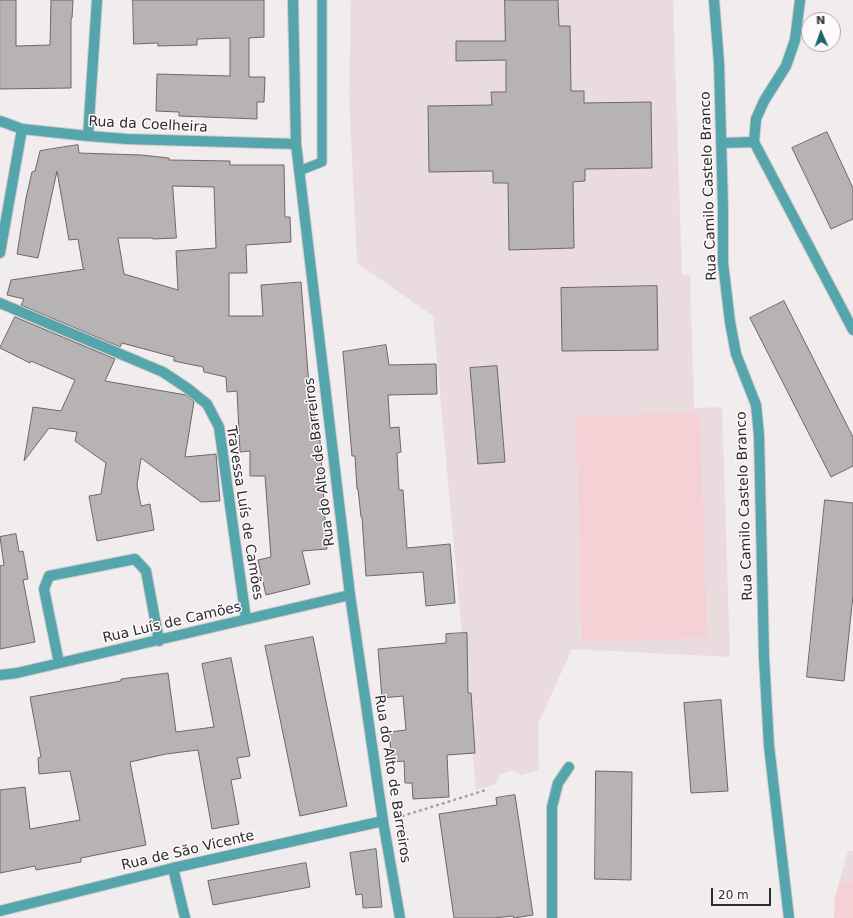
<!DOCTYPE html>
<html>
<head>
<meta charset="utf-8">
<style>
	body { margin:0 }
	#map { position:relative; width:853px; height:918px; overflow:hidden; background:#f1eced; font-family:"DejaVu Sans",sans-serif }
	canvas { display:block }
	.north { position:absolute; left:801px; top:12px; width:40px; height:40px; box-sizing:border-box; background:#fef9fa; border:1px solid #aaa7a8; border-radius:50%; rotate:358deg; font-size:11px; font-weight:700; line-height:16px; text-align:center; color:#2d2c2c }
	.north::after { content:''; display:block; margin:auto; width:14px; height:18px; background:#17656b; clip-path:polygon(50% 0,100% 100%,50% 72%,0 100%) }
	.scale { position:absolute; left:711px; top:888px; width:60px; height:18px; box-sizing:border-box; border:2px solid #2d2c2c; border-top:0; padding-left:5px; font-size:12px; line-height:14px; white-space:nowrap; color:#2d2c2c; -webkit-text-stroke:3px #fef9fa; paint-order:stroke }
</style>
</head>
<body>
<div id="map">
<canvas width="853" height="918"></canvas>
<div class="north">N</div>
<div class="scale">20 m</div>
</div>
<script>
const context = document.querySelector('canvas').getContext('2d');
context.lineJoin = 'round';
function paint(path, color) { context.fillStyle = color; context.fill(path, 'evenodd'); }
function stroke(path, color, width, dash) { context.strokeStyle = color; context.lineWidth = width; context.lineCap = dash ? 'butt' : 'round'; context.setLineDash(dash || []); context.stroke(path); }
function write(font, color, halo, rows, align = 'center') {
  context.font = font + ' "DejaVu Sans",sans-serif'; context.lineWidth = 3; context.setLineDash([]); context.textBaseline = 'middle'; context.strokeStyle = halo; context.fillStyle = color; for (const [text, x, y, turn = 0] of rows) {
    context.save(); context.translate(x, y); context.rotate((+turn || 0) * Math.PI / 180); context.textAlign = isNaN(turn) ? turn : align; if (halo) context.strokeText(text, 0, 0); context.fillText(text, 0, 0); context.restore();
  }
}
paint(new Path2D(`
	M351,0H673L682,275H690L694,408L722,407L730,657L572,649L538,724L539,770L521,775L513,770L500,774L496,784L476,790L433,316L357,263L349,95Z
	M848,851H853V918H834L835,897Z`), '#eadcde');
paint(new Path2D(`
	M700,413L707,638L582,641L576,416Z
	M853,881V918H834L835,897L839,883Z`), '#f5d1d5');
const building = new Path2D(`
	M0,0H16V46L50,45L51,0H73L72,18H71V88L0,89Z
	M133,0H264V37L249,38V77H265L264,102H257V119L179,116V112L156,111L157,74L230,76V38L197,39V45L158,46V43L134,44Z
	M505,0H558L559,26H570L571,91H584V103L651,102L652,168L585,169V181L573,182L574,248L509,250L508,183H493V171L429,172L428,106L492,105L491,92H506V60L456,61V41H505Z
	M827,132L853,188V219L831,229L792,148Z
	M78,145L79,153L141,155L169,158V160L230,161V165H284L285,217H290L291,242L246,245L247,273H229V316H263L261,285L301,282L310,399H314L315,426L319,425L327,549L302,551L310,584L266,595L258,560L271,557L265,476H250V451L240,452L237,391L227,392L226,377L204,372L203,367L174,361V357L122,343L120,347L21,305L24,299L7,295L11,280L85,269L83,268L78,239L69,240L57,171L38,258L17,254L26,198L32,172L35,171L40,151ZM173,186L214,187L216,248L176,251L178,290L124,274L118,238H153V239L176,238Z
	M657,286L658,350L562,351L561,288Z
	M784,301L853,437V466L831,477L750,318Z
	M15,317L115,359L105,381L186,395L194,402L185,457L216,454L220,501L201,502L141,458L137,485L141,506L150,504L154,530L97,541L89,496L101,494L106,463L75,441L77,432L49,428L24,461L33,407L61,411L75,380L31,361L30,363L0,348Z
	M386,345L389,365L436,364L437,394L388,395L390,428L399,427L401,452L397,453L399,490H403L407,548L450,544L455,603L426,606L423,572L366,576L362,517H361L358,489H357L355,456H352L343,352Z
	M497,366L505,462L478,464L470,368Z
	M825,500L853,503V595L844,681L807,677Z
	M16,534L19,552L23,551L28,579L23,580L35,642L0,649V566L4,565L0,537Z
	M467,633L468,693H471L475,753L447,755L449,797L413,799L412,783H405L404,761L392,762L389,732L406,730L403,696L382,698L378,649L446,643V634Z
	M313,637L347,806L300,816L265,646Z
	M231,658L250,756L237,758L241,778L231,780L239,824L212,829L198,750L166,754L130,762L146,845L81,858V862L36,870L35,866L0,873V790L25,787L30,829L80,820L70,771L39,774L38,758L41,757L30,697L121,681V679L168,673L176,732L214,727L202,664Z
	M721,700L728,791L691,793L684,703Z
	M596,771L632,772L631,880L595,879Z
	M515,795L533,915L514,918L513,916L494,918H454L439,814L497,805L496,798Z
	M376,849L382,907L363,908L362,894L356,895L350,853Z
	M306,863L310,887L213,905L208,881Z`);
paint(building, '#b7b3b4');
stroke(building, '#6c6869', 1);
const service = new Path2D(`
	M299,171L322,162V0`);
const minor = new Path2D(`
	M714,0L719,63L723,208V263L730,322L736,354L756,405L759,435L764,657L769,746L789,918
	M0,121L22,129L88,136L127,139L296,144
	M88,136L97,0
	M754,142L756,119L764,101L786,66L795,40L800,0
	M721,143L754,142L853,330
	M0,253L22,129
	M0,303L163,372L187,388L207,404L219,427L246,619
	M59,663L44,589L49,576L135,559L146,571L159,641
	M0,675L17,673L350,595
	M173,868L185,918
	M0,911L173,868L383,821
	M552,918V807L558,783L569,767`);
const tertiary = new Path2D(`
	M293,0L296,144L350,595L383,821L400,918`);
stroke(service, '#cec9ca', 11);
stroke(minor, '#cec9ca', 12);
stroke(tertiary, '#cec9ca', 12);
stroke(new Path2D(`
	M396,818L486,790`), '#a7a3a4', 2.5, [3, 3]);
stroke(service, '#54a5ac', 9);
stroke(minor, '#54a5ac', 10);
stroke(tertiary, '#54a5ac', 10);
write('14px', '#2d2c2c', '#fef9fa', [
	["Rua da Coelheira",148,125,3],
	["Rua Camilo Castelo Branco",709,186,-92],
	["Rua do Alto de Barreiros",320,462,-97],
	["Rua Camilo Castelo Branco",745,506,-92],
	["Travessa Luís de Camões",244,513,81],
	["Rua Luís de Camões",172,623,-13],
	["Rua do Alto de Barreiros",392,779,81],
	["Rua de São Vicente",188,851,-13]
]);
</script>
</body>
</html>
